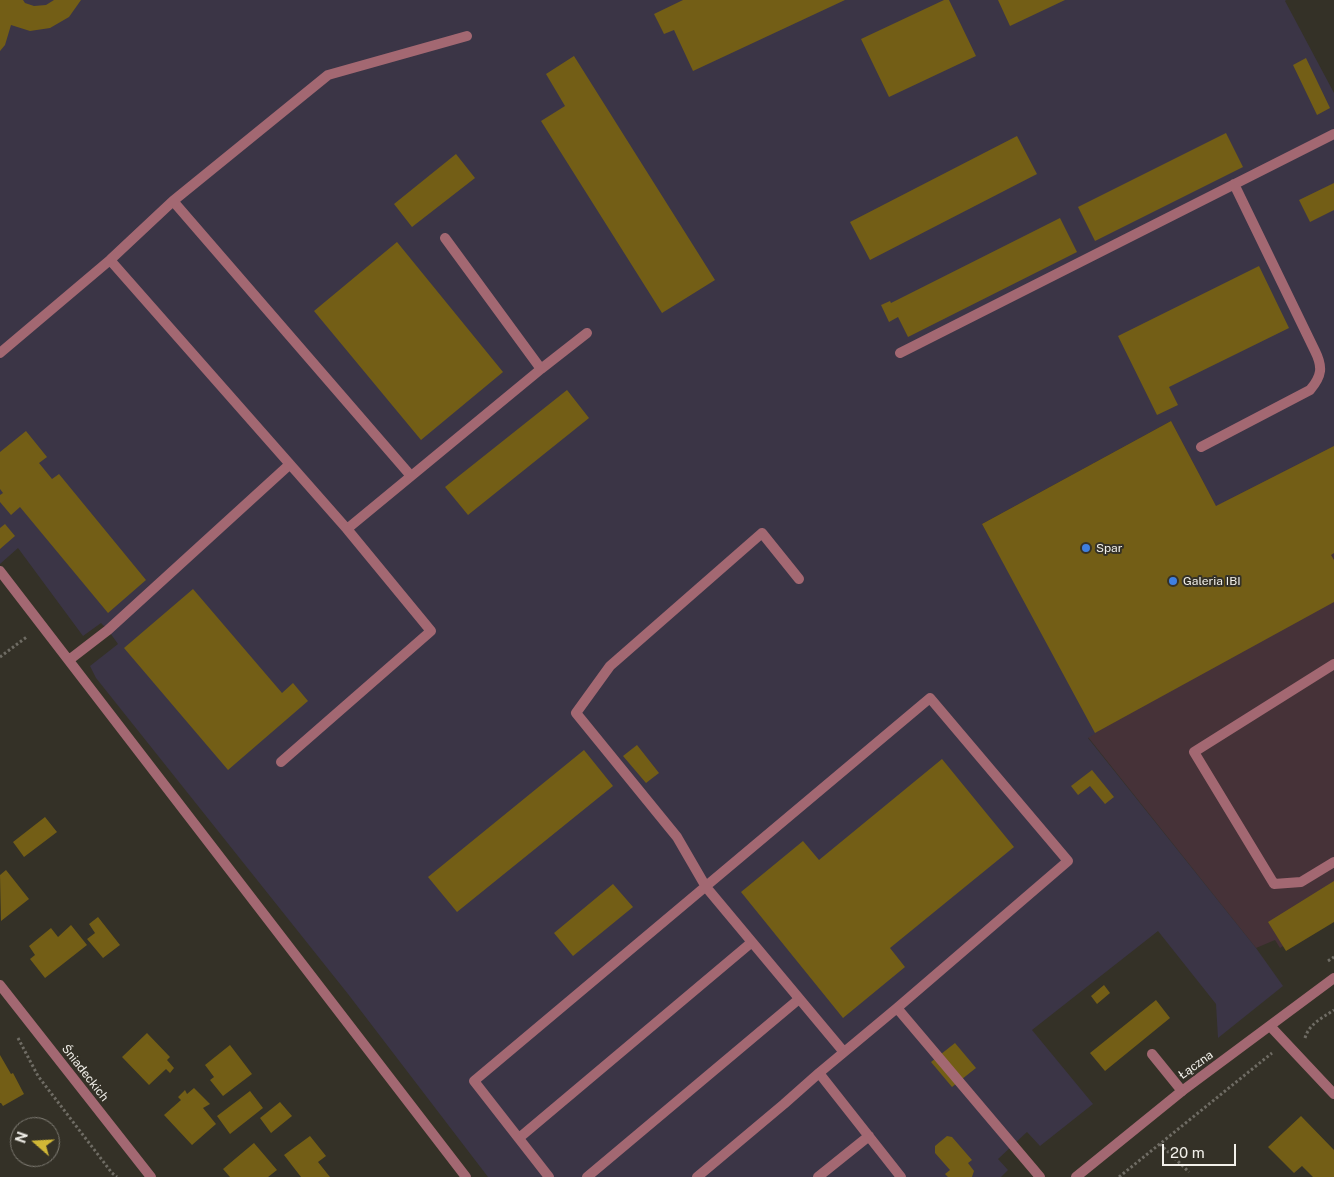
<!DOCTYPE html>
<html>
<head>
<meta charset="utf-8">
<style>
	body { margin:0 }
	#map { position:relative; width:1334px; height:1177px; overflow:hidden; background:#343127; font-family:"Public Sans",sans-serif }
	canvas { display:block }
	.north { position:absolute; left:10px; top:1117px; width:50px; height:50px; box-sizing:border-box; background:#343127; border:1px solid #807d75; border-radius:50%; rotate:289deg; font-size:14px; font-weight:700; line-height:20px; text-align:center; color:#f2f0ea }
	.north::after { content:''; display:block; margin:auto; width:18px; height:22px; background:#d0b736; clip-path:polygon(50% 0,100% 100%,50% 72%,0 100%) }
	.scale { position:absolute; left:1162px; top:1144px; width:74px; height:22px; box-sizing:border-box; border:2px solid #f2f0ea; border-top:0; padding-left:6px; font-size:15px; line-height:18px; white-space:nowrap; color:#f2f0ea; -webkit-text-stroke:4px #343127; paint-order:stroke }
</style>
</head>
<body>
<div id="map">
<canvas width="1334" height="1177"></canvas>
<div class="north">N</div>
<div class="scale">20 m</div>
</div>
<script>
const context = document.querySelector('canvas').getContext('2d');
context.lineJoin = 'round';
function paint(path, color) { context.fillStyle = color; context.fill(path, 'evenodd'); }
function stroke(path, color, width, dash) { context.strokeStyle = color; context.lineWidth = width; context.lineCap = dash ? 'butt' : 'round'; context.setLineDash(dash || []); context.stroke(path); }
function write(font, color, halo, rows, align = 'center') {
  context.font = font + ' "Public Sans",sans-serif'; context.lineWidth = 4; context.setLineDash([]); context.textBaseline = 'middle'; context.strokeStyle = halo; context.fillStyle = color; for (const [text, x, y, turn = 0] of rows) {
    context.save(); context.translate(x, y); context.rotate((+turn || 0) * Math.PI / 180); context.textAlign = isNaN(turn) ? turn : align; if (halo) context.strokeText(text, 0, 0); context.fillText(text, 0, 0); context.restore();
  }
}
paint(new Path2D(`
	M1171,421L1334,446V914L1280,948L1275,940L1256,948L1088,737L1098,731L982,524Z`), '#463238');
paint(new Path2D(`
	M0,0H1286L1285,1L1334,93V446L1216,506L1171,421L982,524L1098,732L1088,738L1256,948L1283,986L1218,1038L1216,1004L1158,931L1032,1030L1093,1104L1040,1146L1027,1132L998,1159L1008,1170L1001,1177H488L348,994L96,678L90,666L118,644L108,630L101,623L83,636L18,548L0,564Z`), '#3b3546');
paint(new Path2D(`
	M0,0H23L25,3L34,6L46,5L54,0H81L69,17L50,28L30,31L11,25L5,45L0,51Z
	M683,0H845L693,71L674,30L664,34L654,14Z
	M944,0H949L976,56L889,97L861,39Z
	M998,0H1065L1010,26Z
	M574,56L715,280L662,313L541,121L565,106L546,74Z
	M1306,58L1330,108L1317,115L1293,65Z
	M1226,133L1243,167L1095,241L1078,207Z
	M1017,136L1037,174L870,260L850,222Z
	M456,154L475,178L412,227L394,204Z
	M1334,183V210L1310,222L1299,200Z
	M1060,218L1077,252L908,337L898,317L889,322L881,305L890,301L891,303Z
	M397,242L503,372L421,440L314,311Z
	M1259,266L1289,328L1169,387L1178,405L1157,415L1118,336Z
	M567,390L589,418L468,515L445,487Z
	M1171,421L1216,506L1334,446V553L1331,555L1334,560V602L1095,733L982,524Z
	M26,431L47,457L39,463L52,479L59,474L146,580L108,613L20,507L11,515L0,502V495L3,493L0,489V452Z
	M5,524L15,536L0,549V528Z
	M193,589L282,693L293,683L308,701L228,770L124,648Z
	M637,745L659,773L646,783L623,756Z
	M584,750L613,786L457,912L428,877Z
	M942,759L1014,847L890,948L905,967L843,1018L741,892L803,841L819,860Z
	M1092,770L1114,797L1105,804L1090,786L1078,795L1071,786Z
	M45,817L57,832L24,857L13,842Z
	M6,870L29,899L1,921L0,875Z
	M1334,881V922L1286,951L1268,922Z
	M613,884L633,907L573,956L554,933Z
	M98,917L120,945L103,958L87,939L95,933L89,924Z
	M71,925L87,945L45,978L30,959L35,955L29,946L51,928L58,937Z
	M1104,985L1110,993L1097,1004L1091,996Z
	M1156,1000L1170,1018L1105,1071L1090,1053Z
	M147,1033L170,1057L167,1060L174,1068L170,1073L166,1069L149,1085L122,1057Z
	M955,1043L976,1068L952,1087L931,1062Z
	M230,1045L252,1074L223,1096L210,1080L214,1077L205,1065Z
	M0,1055L11,1074L13,1073L24,1094L3,1106L1,1103H0Z
	M194,1088L210,1104L203,1108L216,1124L192,1145L164,1115L181,1100L178,1097L185,1090L187,1094Z
	M250,1091L263,1108L230,1134L217,1116Z
	M280,1102L292,1116L271,1133L260,1118Z
	M1301,1116L1334,1150V1177H1313L1302,1166L1294,1173L1268,1147Z
	M310,1136L326,1156L318,1162L330,1177H301L284,1155Z
	M947,1136L952,1137L972,1160L968,1163L974,1171L972,1177H948L945,1174L950,1170L935,1153V1146Z
	M254,1143L277,1170L268,1177H230L223,1169Z`), '#735e16');
stroke(new Path2D(`
	M0,657L28,636
	M1328,961L1334,957
	M18,1038L38,1076L112,1173L117,1177
	M1305,1038C1309,1024 1322,1018 1334,1010
	M1160,1144L1189,1172
	M1119,1177L1272,1053`), '#6f6c64', 3, [2.5, 2.5]);
stroke(new Path2D(`
	M173,201L411,476
	M445,238L541,369
	M110,260L347,529
	M0,353L110,260L173,201L328,75L467,36
	M900,353L1334,134
	M1201,447L1310,390C1322,376 1323,367 1315,351L1234,184
	M0,571L466,1177
	M799,579L762,533L610,666L576,713L677,837L706,887L843,1051
	M69,660L108,630L289,465
	M1334,664L1194,752L1274,884L1301,882L1334,862
	M281,762L431,631L347,529L541,369L587,333
	M897,1008L1040,1177
	M1152,1054L1182,1091
	M519,1138L752,942
	M549,1177L474,1081L930,698L1068,861L897,1008L819,1073L901,1177
	M587,1177L799,999
	M697,1177L784,1104L819,1073
	M818,1177L869,1136`), '#a36872', 10);
stroke(new Path2D(`
	M0,985L151,1177
	M1270,1026L1334,1094
	M1076,1177L1182,1091L1334,978`), '#a36872', 10);
for (const [x, y, r, color] of [
	[1086,548,5,"#3f7fe0"],
	[1173,581,5,"#3f7fe0"]
]) { const dot = new Path2D(); dot.arc(x, y, r, 0, 2 * Math.PI); context.fillStyle = color; context.fill(dot); stroke(dot, '#343127', 2); }
write('12px', '#f2f0ea', '#343127', [
	["Spar",1096,548],
	["Galeria IBI",1183,581]
], 'left');
write('12px', '#f2f0ea', '#343127', [
	["Łączna",1196,1065,-36],
	["Śniadeckich",85,1073,52]
]);
</script>
</body>
</html>
